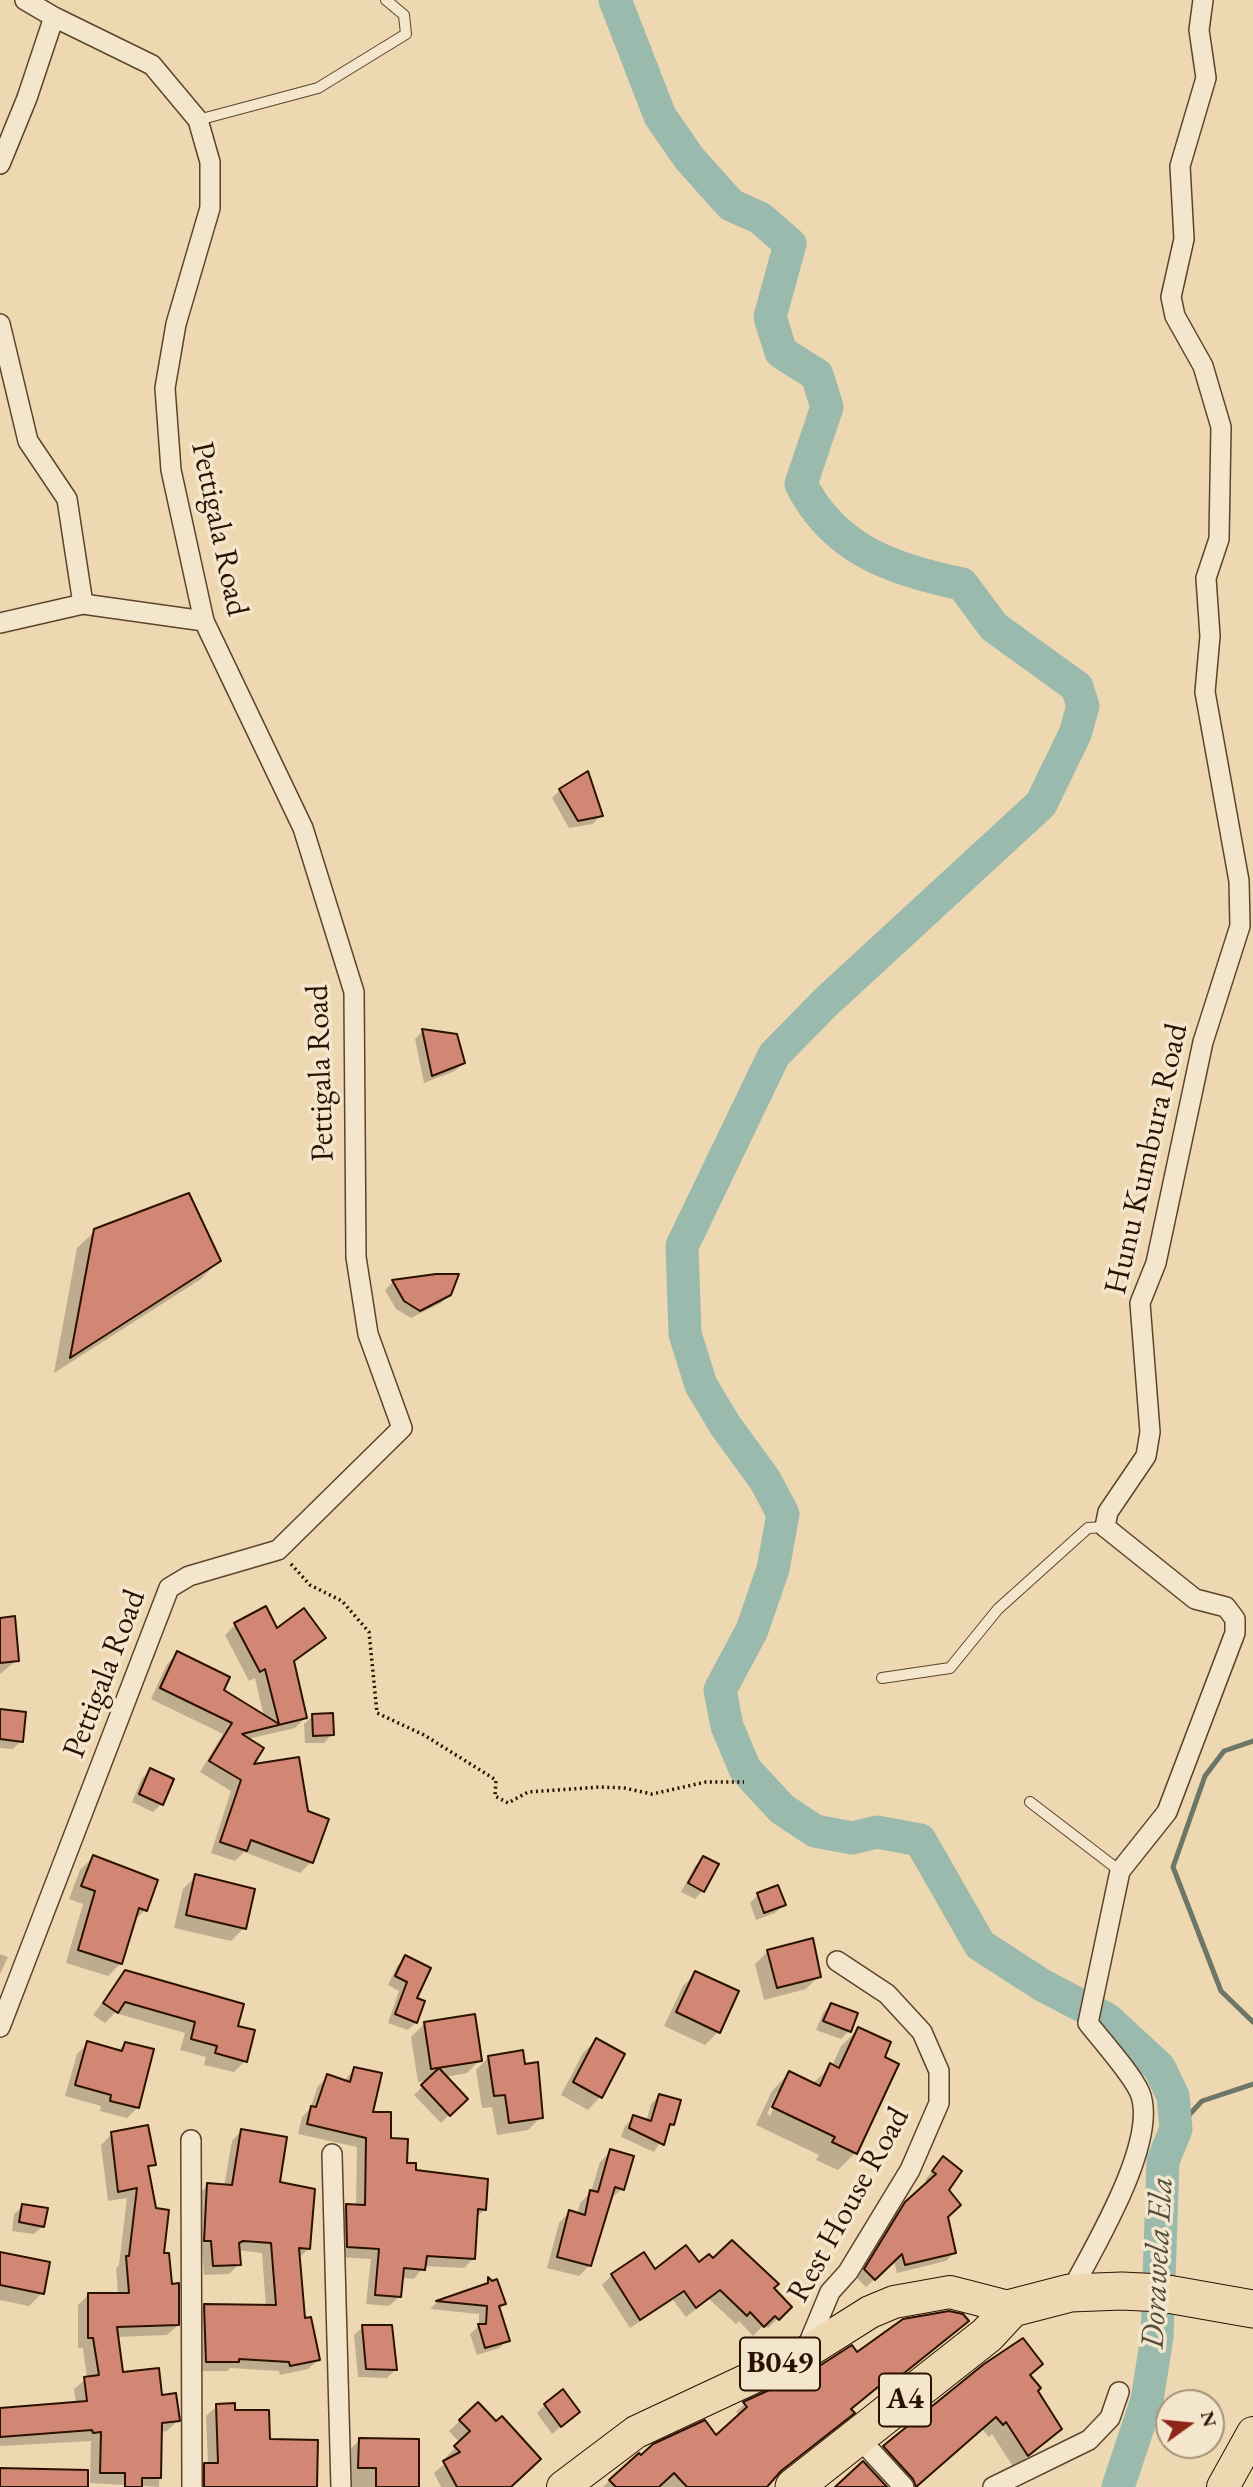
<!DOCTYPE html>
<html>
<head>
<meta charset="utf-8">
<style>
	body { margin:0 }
	#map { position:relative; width:1253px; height:2487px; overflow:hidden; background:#eed8b2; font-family:"EB Garamond",serif }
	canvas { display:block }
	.north { position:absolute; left:1155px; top:2389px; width:70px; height:70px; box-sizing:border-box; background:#f4e6cd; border:2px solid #a4917b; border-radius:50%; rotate:75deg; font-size:19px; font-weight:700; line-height:28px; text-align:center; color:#2b1100 }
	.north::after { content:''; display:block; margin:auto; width:24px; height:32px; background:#8f2418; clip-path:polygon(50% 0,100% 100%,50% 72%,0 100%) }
</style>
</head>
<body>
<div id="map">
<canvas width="1253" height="2487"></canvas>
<div class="north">N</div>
</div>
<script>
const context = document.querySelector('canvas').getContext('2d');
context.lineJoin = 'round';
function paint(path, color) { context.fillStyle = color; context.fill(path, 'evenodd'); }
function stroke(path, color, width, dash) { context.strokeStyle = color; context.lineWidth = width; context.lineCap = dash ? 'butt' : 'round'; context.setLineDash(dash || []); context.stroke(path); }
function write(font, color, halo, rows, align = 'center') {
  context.font = font + ' "EB Garamond",serif'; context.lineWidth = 7; context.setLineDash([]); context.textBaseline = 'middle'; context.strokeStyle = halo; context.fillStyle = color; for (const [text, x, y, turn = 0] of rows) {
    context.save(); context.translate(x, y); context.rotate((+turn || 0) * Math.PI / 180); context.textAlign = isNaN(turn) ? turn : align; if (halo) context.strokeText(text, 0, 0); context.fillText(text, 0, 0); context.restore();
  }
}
paint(new Path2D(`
	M560,790L601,815L593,824L569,828L552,798Z
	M423,1031L463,1063L455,1071L424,1083L415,1039Z
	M95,1231L219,1261L201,1279L54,1373L77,1248Z
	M456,1276L449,1294L441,1303L411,1318L396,1309L385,1290L393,1282Z
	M0,1619L17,1660L0,1674Z
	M235,1625L324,1638L293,1663L306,1717L295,1728L248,1739L251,1767L311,1862L300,1873L244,1852L235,1861L211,1853L231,1791L200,1772L223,1734L151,1699L167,1664L178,1653L222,1691L264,1717L255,1678L249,1681L225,1635Z
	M0,1711L21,1741L13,1749L0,1748Z
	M313,1716L332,1734L324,1743H305L304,1724Z
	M151,1770L161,1804L153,1812L132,1802L142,1778Z
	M93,1857L145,1910L133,1922L121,1963L108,1976L66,1963L83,1904L69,1899L80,1870Z
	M703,1858V1890L695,1899L681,1892L695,1866Z
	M196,1876L244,1928L231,1941L174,1928L183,1889Z
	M758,1895L783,1905L775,1913L756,1920L750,1903Z
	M768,1951L819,1976L806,1989L764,2000L755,1964Z
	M0,1954L8,1957L0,1974Z
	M405,1958L416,2022L408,2030L388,2023L399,1991L388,1985L397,1966Z
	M125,1972L236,2027L245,2061L234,2072L204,2065L206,2057L180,2050L185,2033L115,2013L105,2023L93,2015Z
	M696,1973L737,1992L718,2032L705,2045L664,2026L683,1986Z
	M831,2005L849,2031L841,2039L816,2030L823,2013Z
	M424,2024L480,2060L467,2073L445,2077L465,2099L441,2123L414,2095L429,2080L418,2082L411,2037Z
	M859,2029L855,2153L838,2170L816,2160L819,2155L756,2125L772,2091L789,2073L813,2083L832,2066L841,2046ZM777,2092H781L770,2116L767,2114Z
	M596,2040L600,2097L588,2110L561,2095L583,2053Z
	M88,2043L117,2051L125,2044L138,2107L127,2118L100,2111L101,2106L65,2096L77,2054Z
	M489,2057L524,2066L541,2117L528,2130L497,2135L492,2107L482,2108L476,2070Z
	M354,2069L371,2113L405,2164L485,2209L476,2218L474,2258L464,2268L424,2266L414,2279L401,2278L399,2297L389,2306L366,2304L371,2259L338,2257L337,2215L346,2206H356L357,2147L298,2134L302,2117L310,2109L318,2086L328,2076L344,2081Z
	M659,2096L672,2124L654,2152L621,2137L625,2126L634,2117L646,2122L651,2104Z
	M241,2131L278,2183L308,2249L298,2259L303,2320L318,2360L308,2369L280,2375L279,2371L230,2368L227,2371H197L195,2316L204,2306L266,2307L262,2253L238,2250L239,2264L229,2274L204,2275L202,2250H195L198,2195L208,2185L224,2186L232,2141Z
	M112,2134L154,2164L147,2170L178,2325L167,2335L116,2337L122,2374L160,2397L178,2420L167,2431L160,2432L159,2487L90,2483L91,2441L0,2446V2409L76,2403L74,2389L87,2378L83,2348H78V2305L88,2295H118L116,2268L119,2265L127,2198L108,2201L101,2145Z
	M611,2151L622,2189L609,2200L590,2265L579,2276L547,2268L559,2223L569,2212L577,2214L580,2203L591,2192L600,2162Z
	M943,2159L946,2217L954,2253L946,2261L897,2273L894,2261L866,2287L857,2278L897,2212L929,2183L925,2180Z
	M23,2206L43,2226L34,2234L12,2231L14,2214Z
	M0,2254L42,2293L29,2306L0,2300Z
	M699,2265L772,2288L790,2307L768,2328L764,2325L753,2336L739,2321L736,2324L709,2299L686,2317L673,2300L630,2328L602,2285L612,2275Z
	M489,2280L504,2304L498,2309L508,2340L499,2348L477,2355L470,2334L479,2326V2314L430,2309L437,2302L483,2286Z
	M967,2321L883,2390L879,2385L765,2487H603L628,2463L716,2438L740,2416L736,2412L744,2404L814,2371L856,2354Z
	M363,2327L395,2370L387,2378L358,2377L354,2335Z
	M1041,2364L1029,2376L1060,2428L1014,2468L992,2434L989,2437L982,2429L917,2487H895L871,2461L985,2365Z
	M478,2404L508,2487H441L434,2473L448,2461L445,2458L460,2443L449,2431Z
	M545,2405L569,2420L552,2434L537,2413Z
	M217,2406L234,2411L315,2487H194V2476L208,2465L206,2416Z
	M360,2440L419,2487H348L349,2450Z`), '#0003');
stroke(new Path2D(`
	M1253,1741L1224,1751L1205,1776L1173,1867L1221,1991L1253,2022
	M1176,2129L1202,2101L1253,2084`), '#6d7667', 5);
stroke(new Path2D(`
	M615,0L660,116L689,158L731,205L760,218L790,244L770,317L781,352L817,375L827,407L801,484C834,550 894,570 962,584L994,627L1077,687L1083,706L1075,734L1041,804L826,1002L774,1055L682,1246L685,1334L701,1385L725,1425L765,1480L783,1514L773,1569L752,1630L720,1690L727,1726L745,1769L782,1809L815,1831L852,1838L877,1832L920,1840L980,1945L1042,1985L1107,2019L1159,2067L1173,2096L1176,2129L1163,2161L1157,2337L1147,2400L1118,2487`), '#99baac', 33);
const building = new Path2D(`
	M588,771L603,816L578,821L559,789Z
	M422,1029L457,1034L465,1063L432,1076Z
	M189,1193L221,1261L70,1358L94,1229Z
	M436,1274H459L451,1295L420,1311L404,1301L392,1280Z
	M266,1606L277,1628L304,1608L326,1638L294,1661L307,1718L242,1734L264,1748L254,1764L299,1757L308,1811L329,1819L313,1863L251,1840L247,1851L220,1842L241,1780L209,1761L232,1723L160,1688L177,1651L230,1677L224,1690L279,1724L265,1669L260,1672L234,1623Z
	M15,1616L19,1661L0,1663V1618Z
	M0,1709L26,1712L23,1742L0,1739Z
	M333,1713L334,1735L313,1736L312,1714Z
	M150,1768L174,1779L163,1805L139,1794Z
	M93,1855L158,1880L147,1911L139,1908L122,1964L78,1950L95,1891L81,1886Z
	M703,1856L719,1864L704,1892L688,1883Z
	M195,1874L255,1889L246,1929L186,1915Z
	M778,1885L786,1905L764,1913L757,1893Z
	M813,1938L821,1977L777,1988L767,1950Z
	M405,1955L431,1968L417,1998L425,2001L417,2023L395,2014L407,1982L395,1976Z
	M125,1970L244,2004L238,2026L255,2030L247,2062L215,2053L217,2046L191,2039L195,2022L125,2002L118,2013L103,2003Z
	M695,1971L739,1991L720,2033L676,2012Z
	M831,2003L858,2013L851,2032L823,2021Z
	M475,2014L482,2061L431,2069L424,2022Z
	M858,2027L891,2042L885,2057L899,2064L857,2154L832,2142L835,2137L772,2107L789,2071L820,2086L830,2063L839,2068Z
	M596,2038L625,2054L602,2098L573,2082Z
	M87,2041L122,2051L125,2042L154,2049L139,2108L110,2101L111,2095L75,2085Z
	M523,2050L525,2064L538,2062L543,2118L509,2123L505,2095L494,2096L488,2056Z
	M354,2067L382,2073L373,2112H391V2138L408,2139L407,2163H416V2170L488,2179L486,2210L478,2209L475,2259L427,2256L425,2270L404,2268L401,2297L375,2295L379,2249L347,2247L346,2204L365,2205L366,2138L307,2124L311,2106L316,2107L327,2074L350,2082Z
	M439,2068L468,2099L450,2116L421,2085Z
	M659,2094L681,2100L674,2125L670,2124L664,2145L629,2128L633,2115L651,2121Z
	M148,2125L156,2165L148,2166L156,2208L169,2210L164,2253H169L172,2284L179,2283V2325L117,2327L123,2372L159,2368L162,2395L176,2393L180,2421L162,2423L161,2478H142V2487H125V2473H100L101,2432L93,2433L92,2430L0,2437V2408L87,2401L84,2377L99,2375L93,2338H88V2293H129L126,2256H129L137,2188L118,2192L111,2132Z
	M241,2129L287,2137L280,2182L315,2189L310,2249L299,2248L305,2318L311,2317L320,2360L290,2366L289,2362L239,2359V2362H206L204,2304L276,2305L271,2243L243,2241L239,2243L241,2265L213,2266L211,2241H204L207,2183L232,2185Z
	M610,2149L634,2156L624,2190L615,2187L591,2266L557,2257L569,2210L585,2215L590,2190L598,2192Z
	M943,2156L962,2171L949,2190L961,2205L948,2217L956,2253L905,2265L902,2254L875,2280L864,2269L905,2202L936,2174L932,2171Z
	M22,2204L48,2208L44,2227L19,2222Z
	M732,2240L779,2284L774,2288L792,2307L779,2320L775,2316L764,2327L750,2312L747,2316L720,2290L696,2308L684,2291L640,2320L611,2274L644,2252L655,2269L686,2245L699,2262L709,2254L713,2258Z
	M0,2252L50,2262L44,2294L0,2285Z
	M488,2277L492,2281L497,2279L506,2304L499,2306L510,2341L485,2348L478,2324H486L487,2306L436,2301L488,2283Z
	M949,2311L963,2314L969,2321L893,2382L889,2378L851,2409L855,2413L781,2471L767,2487H687L674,2473L659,2487H616L609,2480L639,2453L641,2455L653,2444L705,2420L716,2435L747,2407L743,2402L813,2370L852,2345L857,2352L903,2319Z
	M362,2325H392L397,2370L366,2369Z
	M1023,2338L1043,2364L1030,2375L1041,2388L1038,2391L1062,2429L1028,2456L1006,2422L1003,2425L996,2417L916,2487L913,2479L883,2446L984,2364Z
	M563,2389L580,2412L561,2427L544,2404Z
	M478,2402L496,2421L502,2416L541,2459L511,2487H457L443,2461L460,2452L454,2446L470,2431L459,2420Z
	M235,2403V2410H269L270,2439L318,2440L317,2487H204V2463H218L216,2404Z
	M359,2438L419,2439V2487H376V2468H358Z
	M863,2461L887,2487H835Z
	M0,2468L88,2470V2487H0Z`);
paint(building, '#d18774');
stroke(building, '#2b1100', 2);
const lane = new Path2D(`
	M198,120L318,88L406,34L404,15L386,0
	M882,1678L950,1668L998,1609L1088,1528L1105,1527
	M1030,1802L1120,1871`);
const street = new Path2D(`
	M0,164L27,98L54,17
	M0,324L28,441L67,499L83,604L204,621
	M0,623L83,604
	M0,2027L169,1588L189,1576L278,1550L402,1428L368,1334L356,1257L354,992L303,828L204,621L171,470L165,388L176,324L210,208V162L198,120L152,65L54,17L25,0
	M191,2140L192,2487
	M332,2154L341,2487
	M1070,2293C1093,2249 1159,2141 1140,2093C1132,2074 1102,2041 1088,2023L1120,1871L1167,1812L1235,1633V1619L1226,1607L1195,1599L1105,1527L1108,1512L1146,1456L1150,1432L1140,1303L1156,1263L1203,1042L1240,926L1239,881L1205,692L1210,636L1206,578L1219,539L1221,427L1203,366L1175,316L1171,297L1184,239L1180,166L1206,78L1199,30L1203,0
	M805,2352L830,2292L848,2272L910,2170L939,2103V2071L922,2032L887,1994L837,1961
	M858,2437L904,2487
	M993,2487L1089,2440L1110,2418L1119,2392`);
const primary = new Path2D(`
	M563,2487L636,2432L805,2353L870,2312L894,2302L950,2292L1012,2308
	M1223,2487L1253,2433`);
const highway = new Path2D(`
	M794,2487L987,2335L1012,2308L1070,2293L1122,2291L1162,2293L1253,2309`);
stroke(lane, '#5c432c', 12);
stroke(street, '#5c432c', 22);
stroke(primary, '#2b1100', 34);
stroke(highway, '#2b1100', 39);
stroke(new Path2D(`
	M291,1564L310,1585L342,1601L369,1632L377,1713L424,1735L496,1780L495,1796L508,1803L528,1792L600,1787L624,1788L652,1794L706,1782H744`), '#2b1100', 3.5, [2, 3.5]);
stroke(lane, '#f4e6cd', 10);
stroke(street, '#f4e6cd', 19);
stroke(primary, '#eed8b2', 32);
stroke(highway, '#eed8b2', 37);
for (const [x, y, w] of [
	[780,2364,80],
	[905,2400,52]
]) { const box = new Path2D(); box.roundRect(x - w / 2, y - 26.5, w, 53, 5); context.fillStyle = '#f4e6cd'; context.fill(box); stroke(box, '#2b1100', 2); }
write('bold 30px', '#2b1100', null, [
	["B049",780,2364],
	["A4",905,2400]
]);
write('32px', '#2b1100', '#f4e6cd', [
	["Pettigala Road",219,529,78],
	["Pettigala Road",321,1073,-92],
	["Hunu Kumbura Road",1147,1159,-77],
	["Pettigala Road",105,1674,-69],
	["Rest House Road",849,2205,-61]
]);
write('italic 33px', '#524c3c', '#f4e6cd', [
	["Dorawela Ela",1158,2263,-87]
]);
</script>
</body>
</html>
